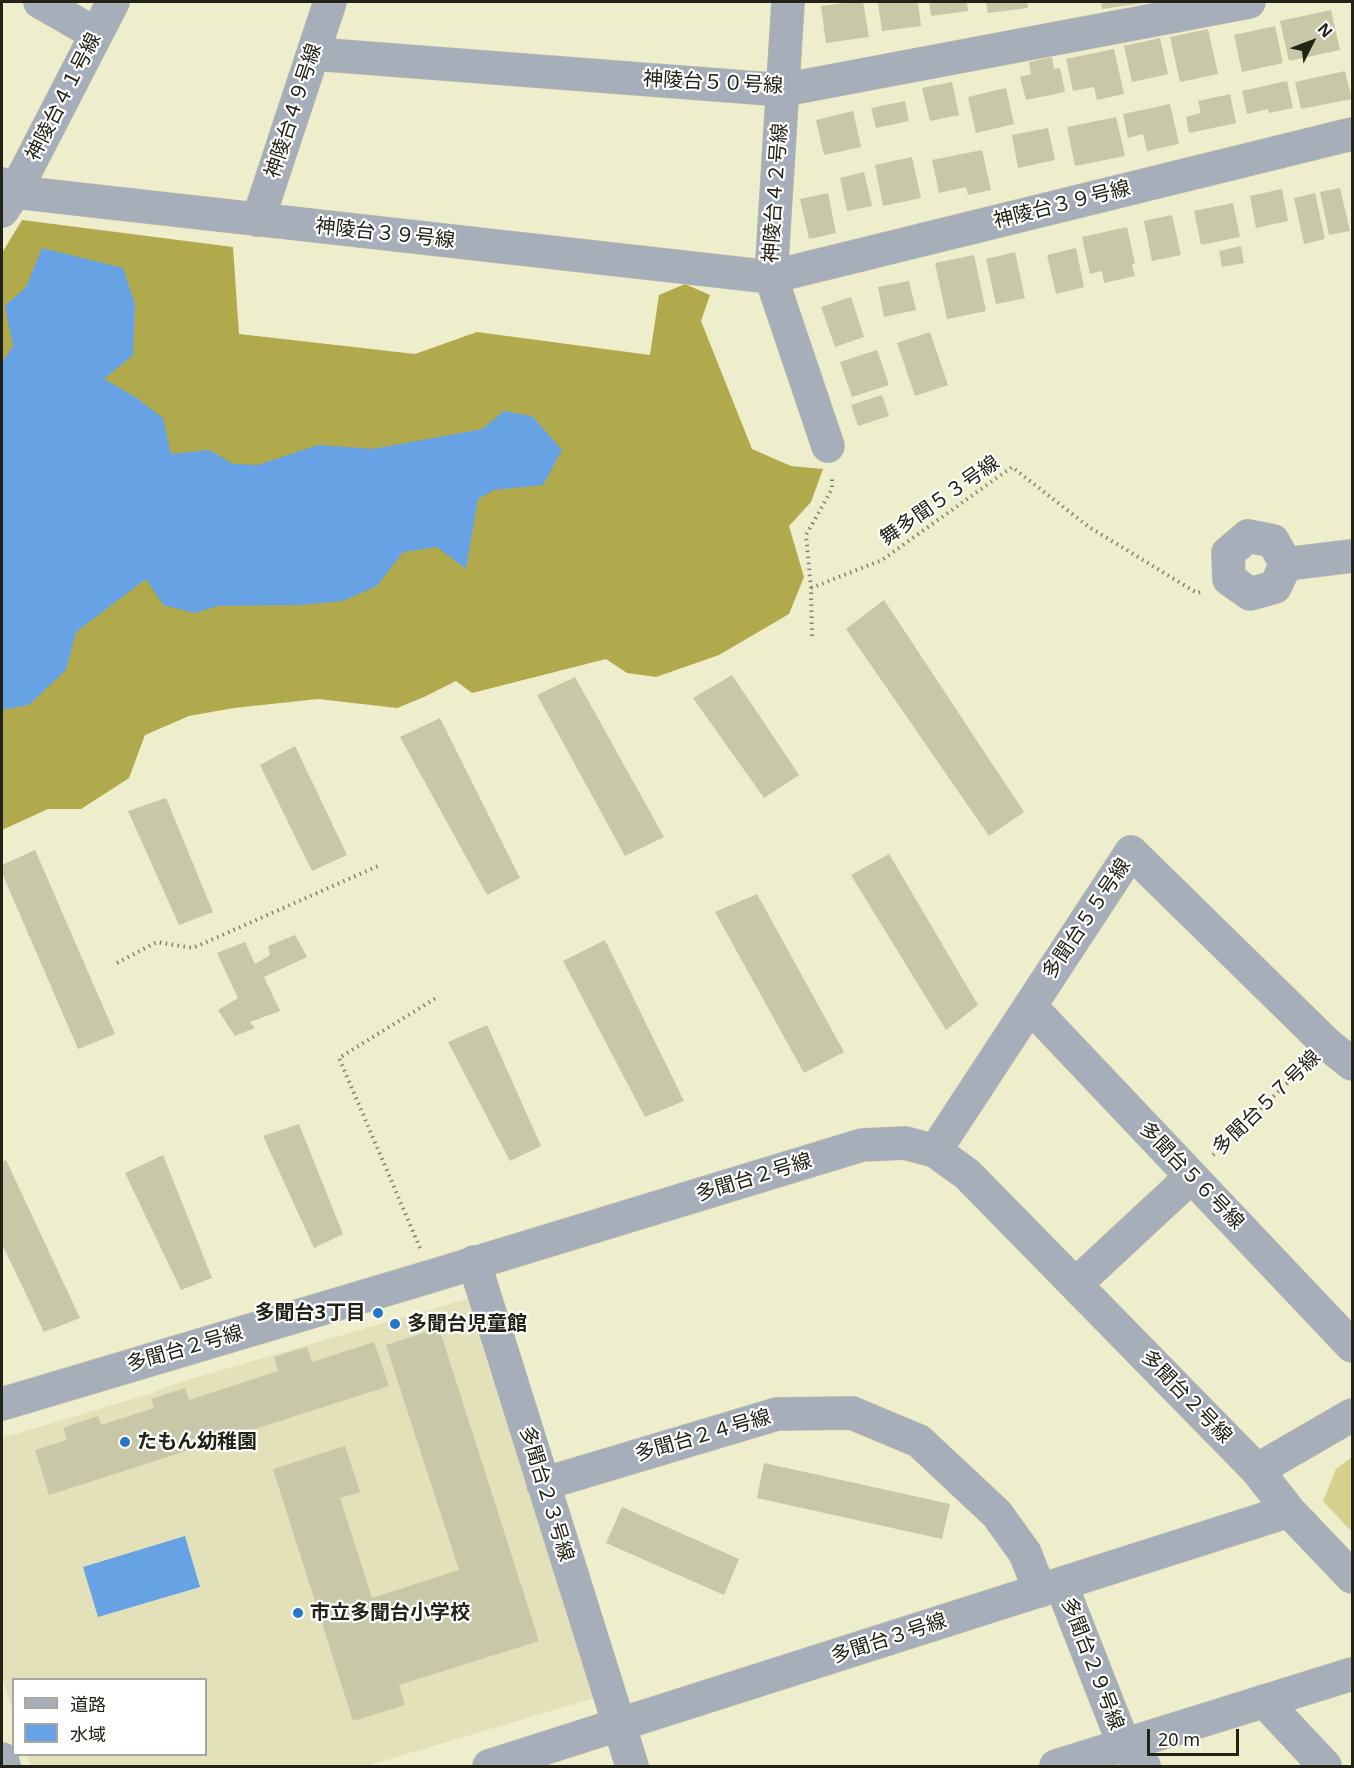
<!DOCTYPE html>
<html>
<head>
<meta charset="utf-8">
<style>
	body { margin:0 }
	#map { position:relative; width:1354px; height:1768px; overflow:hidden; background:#eeedcc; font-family:"Noto Sans","Noto Sans JP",sans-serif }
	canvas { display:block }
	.frame { position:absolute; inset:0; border:3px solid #222216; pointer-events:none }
	.legend { position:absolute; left:12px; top:1678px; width:195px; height:78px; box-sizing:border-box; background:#fff; border:2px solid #a7a7a2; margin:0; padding:8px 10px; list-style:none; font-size:18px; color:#222216 }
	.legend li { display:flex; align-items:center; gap:12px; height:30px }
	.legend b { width:30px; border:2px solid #a7a7a2 }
	.north { position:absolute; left:1282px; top:12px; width:60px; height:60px; -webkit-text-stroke:4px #fff; paint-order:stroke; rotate:48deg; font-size:16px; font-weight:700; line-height:24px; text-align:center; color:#222216 }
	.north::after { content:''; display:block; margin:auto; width:21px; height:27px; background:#222216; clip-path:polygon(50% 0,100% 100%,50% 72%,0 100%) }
	.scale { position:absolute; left:1147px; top:1729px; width:92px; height:27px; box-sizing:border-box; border:3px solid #222216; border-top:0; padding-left:8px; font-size:18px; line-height:21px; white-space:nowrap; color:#222216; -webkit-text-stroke:4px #fff; paint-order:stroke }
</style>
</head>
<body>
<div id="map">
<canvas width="1354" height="1768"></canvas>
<div class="frame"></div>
<ul class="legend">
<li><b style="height:8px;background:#a5aeb9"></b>道路</li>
<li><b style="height:16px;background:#66a2e4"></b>水域</li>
</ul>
<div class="north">N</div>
<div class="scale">20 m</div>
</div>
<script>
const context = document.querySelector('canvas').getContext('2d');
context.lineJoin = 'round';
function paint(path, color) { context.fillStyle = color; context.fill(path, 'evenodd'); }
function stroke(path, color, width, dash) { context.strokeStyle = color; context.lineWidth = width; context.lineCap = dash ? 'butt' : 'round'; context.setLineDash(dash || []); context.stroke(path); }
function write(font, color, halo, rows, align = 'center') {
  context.font = font + ' "Noto Sans","Noto Sans JP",sans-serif'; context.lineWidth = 4.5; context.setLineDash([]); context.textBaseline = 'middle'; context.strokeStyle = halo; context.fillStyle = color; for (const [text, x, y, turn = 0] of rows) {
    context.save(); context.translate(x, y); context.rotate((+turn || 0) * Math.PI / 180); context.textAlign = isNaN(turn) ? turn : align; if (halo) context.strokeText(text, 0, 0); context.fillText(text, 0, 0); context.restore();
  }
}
paint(new Path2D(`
	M467,1299L594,1698L366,1766H31L27,1755L206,1754V1680H14L13,1712L2,1676V1438L149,1394L187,1380Z`), '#e3e1b9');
paint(new Path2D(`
	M1352,1457V1532L1323,1501L1336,1469Z`), '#d5d18c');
paint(new Path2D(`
	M22,220L233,247L239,334L415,354L477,332L650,355L659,295L685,284L710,295L701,321L752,449L791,466L823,469L811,502L789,526L804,577L789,614L719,655L656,677L627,673L606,659L472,693L456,681L424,697L397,708L318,699L234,708L189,716L145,735L129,778L81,809H48L2,830V253Z`), '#b1aa4c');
paint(new Path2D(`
	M42,248L123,268L135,304L133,355L104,379L134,396L163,418L171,454L210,450L233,464L258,465L318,445L373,449L482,429L504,411L532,416L562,450L543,485L494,490L478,499L466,569L437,547L403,552L377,586L343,601L302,605L218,606L195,613L163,605L146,579L76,632L66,670L29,705L2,710V363L13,346L5,306L26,287Z
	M185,1536L200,1587L98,1617L83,1567Z`), '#66a2e4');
paint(new Path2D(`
	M853,2H863L869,37L826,43L821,6Z
	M878,2H918L921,26L882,31Z
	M929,2H967L968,11L931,16Z
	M986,2H1027L1028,8L988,13Z
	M1101,2H1144V3L1102,9Z
	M1331,10L1340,50L1289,61L1280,21Z
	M1275,26L1283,63L1242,72L1234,35Z
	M1208,29L1218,74L1180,82L1170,37Z
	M1160,38L1168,74L1132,82L1124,46Z
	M1114,49L1124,94L1097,100L1094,87L1073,91L1066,59Z
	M1052,57L1054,69L1060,68L1065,92L1026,100L1020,77L1031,74L1029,62Z
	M1345,71L1352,99L1301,109L1295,82Z
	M1287,81L1293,108L1269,113L1268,109L1247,114L1242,91Z
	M952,82L959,115L930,121L922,88Z
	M1006,88L1014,124L976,133L968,97Z
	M1230,94L1236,123L1189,133L1186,117L1201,113L1198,101Z
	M905,101L909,121L876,128L871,108Z
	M1170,104L1179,144L1147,151L1143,134L1128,138L1123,114Z
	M853,111L861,147L824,155L816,120Z
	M1116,117L1125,156L1075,166L1067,127Z
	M1048,128L1055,160L1018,168L1012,135Z
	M982,150L991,190L968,195L966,187L939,193L932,160Z
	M912,157L921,198L883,206L875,165Z
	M864,172L872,206L847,211L840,178Z
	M1340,188L1350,231L1329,235L1320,192Z
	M1282,189L1288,221L1256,228L1250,196Z
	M828,193L836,233L809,239L800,199Z
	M1315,193L1325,239L1304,244L1294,198Z
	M1233,203L1240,237L1201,245L1194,211Z
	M1172,215L1181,255L1152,261L1144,221Z
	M1127,227L1135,264H1132L1135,276L1104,283L1102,271L1090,274L1082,237Z
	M1241,246L1244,263L1222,267L1219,251Z
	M1076,248L1084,287L1056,294L1047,255Z
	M1015,252L1025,298L996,304L986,259Z
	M974,255L986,311L947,319L935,263Z
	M909,281L916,310L884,317L878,287Z
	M851,297L864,337L835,347L821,307Z
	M930,332L948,385L915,396L897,343Z
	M877,350L889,385L852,397L840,362Z
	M882,395L889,416L858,426L851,405Z
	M884,600L1024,812L989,836L846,629Z
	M732,675L799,775L764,798L693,698Z
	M575,677L664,837L625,856L537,695Z
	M440,718L520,878L487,895L400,737Z
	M295,746L347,855L312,871L260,765Z
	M166,798L213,912L179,925L128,811Z
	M35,850L115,1034L78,1049L2,873V865Z
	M889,854L978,1005L946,1030L851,875Z
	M757,894L844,1052L804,1073L715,912Z
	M295,935L307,957L264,977L280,1011L250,1022L255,1028L235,1036L218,1010L238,998L217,953L245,942L255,964L270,955L268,946Z
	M605,940L684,1101L645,1117L563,961Z
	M487,1025L541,1146L510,1161L448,1042Z
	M299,1124L343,1234L314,1248L263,1136Z
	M163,1155L212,1278L181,1290L125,1173Z
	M6,1160L80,1318L44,1332L2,1244V1162Z
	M439,1328L539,1641L399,1685L405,1705L353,1721L273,1469L345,1446L360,1492L340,1498L372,1598L459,1570L386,1345Z
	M374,1342L389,1386L49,1495L35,1450L67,1440L63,1428L98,1416L101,1425L154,1408L151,1399L185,1388L189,1400L278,1371L274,1357L307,1347L312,1362Z
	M764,1463L950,1504L942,1539L757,1498Z
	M622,1507L739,1559L724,1595L606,1543Z`), '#c8c7a7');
const minor = new Path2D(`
	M40,2L96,34
	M788,2L771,277L828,446
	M314,54L783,90L1249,2
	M2,184L15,192L771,277L1352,134
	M2,211L15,192L113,2
	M258,220L330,2
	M1248,536L1273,541L1286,564L1275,587L1250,594L1229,579L1228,553Z
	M1286,564L1352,556
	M1030,1006L1352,1346
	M935,1151L1131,852L1327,1044L1352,1064
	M474,1262L632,1766
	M1076,1284L1191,1177
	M1257,1470L1352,1415
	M543,1484L777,1414L852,1413L919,1441L997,1514L1025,1553L1040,1591
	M1061,1584L1124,1745L1144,1766
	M1264,1701L1325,1766
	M2,1759L4,1766
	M1056,1766L1352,1674`);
const tertiary = new Path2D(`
	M2,1404L432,1276L862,1145L905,1143L935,1151L967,1174L1257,1470L1289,1511L1352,1577
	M489,1766L1289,1511`);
stroke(minor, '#c9c8ab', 34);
stroke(tertiary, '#c9c8ab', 34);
stroke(new Path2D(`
	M811,588L882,560L1012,467L1089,527L1197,593L1201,592
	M812,636L811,588L806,535L832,489V476
	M117,963L157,942L193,948L378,866
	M1213,1155L1305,1066
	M420,1248L339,1058L436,998`), '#84836d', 4, [1.5, 4.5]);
stroke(minor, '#a5aeb9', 33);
stroke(tertiary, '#a5aeb9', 33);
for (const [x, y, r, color] of [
	[378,1313,6,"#2576c4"],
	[395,1324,6,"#2576c4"],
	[125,1442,6,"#2576c4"],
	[298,1613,6,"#2576c4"]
]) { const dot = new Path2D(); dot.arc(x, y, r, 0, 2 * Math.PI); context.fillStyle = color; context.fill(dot); stroke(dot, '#fff', 2); }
write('20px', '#222216', '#fff', [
	["神陵台５０号線",713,83,3],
	["神陵台４１号線",64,97,-63],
	["神陵台４９号線",294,111,-72],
	["神陵台４２号線",776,193,-86],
	["神陵台３９号線",1062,205,-14],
	["神陵台３９号線",385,234,6],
	["舞多聞５３号線",940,501,-35],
	["多聞台５５号線",1087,919,-56],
	["多聞台５７号線",1267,1103,-44],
	["多聞台５６号線",1191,1176,46],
	["多聞台２号線",754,1178,-17],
	["多聞台２号線",185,1349,-16],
	["多聞台２号線",1186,1397,46],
	["多聞台２４号線",703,1436,-16],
	["多聞台２３号線",546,1494,73],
	["多聞台３号線",889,1639,-18],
	["多聞台２９号線",1092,1664,69]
]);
write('bold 20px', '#222216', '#fff', [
	["多聞台3丁目",366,1313,"right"],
	["多聞台児童館",407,1324],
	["たもん幼稚園",137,1442],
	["市立多聞台小学校",310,1613]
], 'left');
</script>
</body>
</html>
